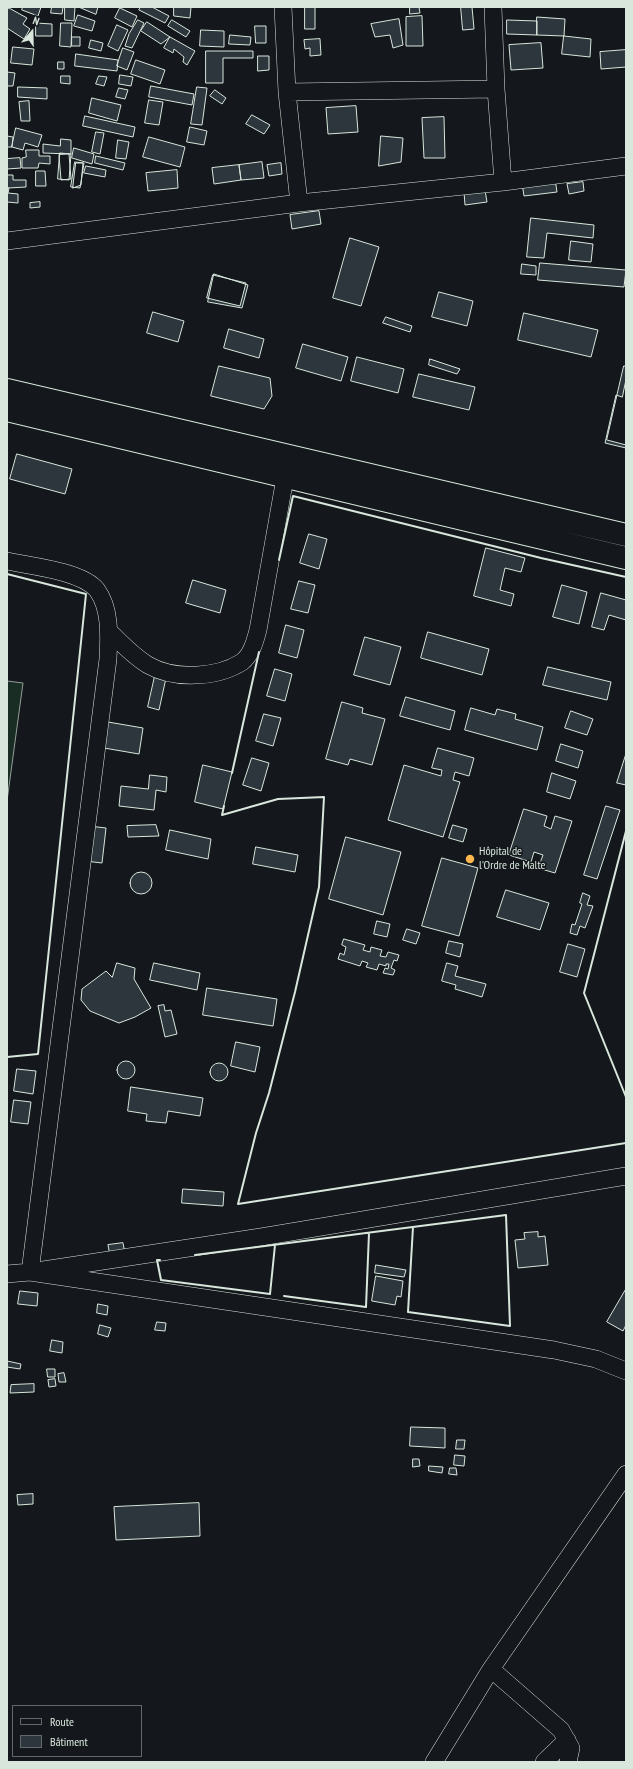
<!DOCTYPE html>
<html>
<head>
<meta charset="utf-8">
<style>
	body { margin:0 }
	#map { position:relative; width:633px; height:1769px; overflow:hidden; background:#14181c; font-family:"PT Sans Narrow",sans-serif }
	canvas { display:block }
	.frame { position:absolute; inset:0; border:8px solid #d8e6dc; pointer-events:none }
	.legend { position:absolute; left:12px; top:1705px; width:130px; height:52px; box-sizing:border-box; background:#14181c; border:1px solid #626a69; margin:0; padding:5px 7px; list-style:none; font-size:12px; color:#d8e6dc }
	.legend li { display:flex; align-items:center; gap:8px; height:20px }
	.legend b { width:20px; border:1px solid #626a69 }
	.north { position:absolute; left:12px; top:12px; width:40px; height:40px; -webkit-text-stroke:3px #14181c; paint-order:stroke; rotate:20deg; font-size:11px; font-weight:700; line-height:16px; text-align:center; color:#d8e6dc }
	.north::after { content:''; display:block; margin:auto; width:14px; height:18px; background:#d8e6dc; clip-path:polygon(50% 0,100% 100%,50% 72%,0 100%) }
</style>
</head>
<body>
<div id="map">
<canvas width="633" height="1769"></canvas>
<div class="frame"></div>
<ul class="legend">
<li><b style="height:5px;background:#14181c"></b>Route</li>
<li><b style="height:11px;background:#2c363c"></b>Bâtiment</li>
</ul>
<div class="north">N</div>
</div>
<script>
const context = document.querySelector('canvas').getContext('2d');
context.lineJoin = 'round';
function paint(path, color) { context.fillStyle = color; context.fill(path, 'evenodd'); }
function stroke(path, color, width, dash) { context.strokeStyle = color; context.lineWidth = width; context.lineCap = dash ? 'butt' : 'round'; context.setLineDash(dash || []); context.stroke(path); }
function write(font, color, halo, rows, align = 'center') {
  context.font = font + ' "PT Sans Narrow",sans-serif'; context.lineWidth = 3; context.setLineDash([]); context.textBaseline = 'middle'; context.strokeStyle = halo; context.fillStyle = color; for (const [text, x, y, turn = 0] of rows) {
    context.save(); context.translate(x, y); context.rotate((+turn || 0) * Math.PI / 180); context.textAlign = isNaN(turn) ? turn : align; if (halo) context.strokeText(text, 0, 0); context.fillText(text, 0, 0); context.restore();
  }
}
const green = new Path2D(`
	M7,681L23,683L7,801Z`);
paint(green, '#1a2d24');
stroke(green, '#939e99', 1);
const building = new Path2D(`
	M23,7H41L38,16L22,10Z
	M52,7H63L62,14L51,13Z
	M65,7H75L74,21L65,20Z
	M79,7H98L96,14Z
	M141,7H152L169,16L165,23L139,10Z
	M174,7H191L190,18L174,16Z
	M305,7H315V29H305Z
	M410,7H419L420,13L410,14Z
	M461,7H472L474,29L463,30Z
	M9,8L27,18L23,24L30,29L24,39L7,28V11Z
	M120,8L137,16L132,27L115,18Z
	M78,15L95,21L92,31L74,26Z
	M422,16L423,46H406V17Z
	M537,17L565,19L564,36L537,35Z
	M399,19L403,45L393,48L390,35L375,37L371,24Z
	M138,20L144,23L132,48L125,46L129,34Z
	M172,20L190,31L186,37L168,26Z
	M507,20L537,21V35L507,34Z
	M147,22L170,37L161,44L141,31Z
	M36,23L52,24V36H36Z
	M61,23H72L71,47L60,46Z
	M117,25L128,30L118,51L108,46Z
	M255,26H266V43H256Z
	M201,30L224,31V47L200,46Z
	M230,35L251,37L250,45L229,44Z
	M564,36L591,39L590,57L562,54Z
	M72,37H80V46H72Z
	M170,37L195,51L187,65L183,62L184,57L174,49L173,53L164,48Z
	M320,39L321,55L310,56V48L305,49L304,40Z
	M91,40L103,43L101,51L89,48Z
	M541,43L543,68L511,70L509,45Z
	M13,47L34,49L32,65L11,63Z
	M123,48L134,52L127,70L117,66Z
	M626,50V67L601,69L600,52Z
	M206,51H253V58H223V83H206Z
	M76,54L118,60L117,71L75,66Z
	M258,56H269V70L258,71Z
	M136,60L165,70L160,84L131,74Z
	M58,62H64V69H58Z
	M7,72L15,73L13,86H7Z
	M120,75L133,77L131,86L119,84Z
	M61,76H70V84L61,83Z
	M99,76L107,77L104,86L96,84Z
	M151,86L194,94L192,105L149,97Z
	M18,87L47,88V99L18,97Z
	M197,87L207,88L202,125L191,124Z
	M119,88L128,90L125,99L116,97Z
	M215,90L226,98L222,104L210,96Z
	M92,98L121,105L117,121L89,113Z
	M149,100L163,102L159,125L145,123Z
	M29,101L30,121H21L19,102Z
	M356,106L358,132L328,134L326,108Z
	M252,115L270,125L264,134L246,124Z
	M85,116L135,127L133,137L83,126Z
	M444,117L445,158H424L422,118Z
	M190,127L207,131L204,145L187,142Z
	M16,128L42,135L38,147L25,143L23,150L12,147Z
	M96,132L104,133L100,154L92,152Z
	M7,136L13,137L12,147H7Z
	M381,136L403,138L401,162L379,166Z
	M149,137L185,147L180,167L143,157Z
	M61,139L71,140V154L43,153V144L60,146Z
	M118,140L129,142L126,159L116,158Z
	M74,148L94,154L92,164L72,158Z
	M26,150H39V156H50V164L39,163L38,168H22V158L26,157Z
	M60,153L71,154L69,180L58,179Z
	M69,154L71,179L61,180L59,155Z
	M96,156L125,163L123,170L95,163Z
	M20,158L21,168L7,169V159Z
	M75,162L84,163L80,188L71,187Z
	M262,162L264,178L241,180L239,165Z
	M76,163H83L81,185L73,188Z
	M281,163L282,174L269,176L267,165Z
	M239,165L241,180L214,184L212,168Z
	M86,166L106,170L105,177L84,173Z
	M177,170L178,188L148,191L146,173Z
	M36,171H45L46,186H36Z
	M7,175H13V180H26V187L8,188Z
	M555,179L557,192L524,196L522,183Z
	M583,182L584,191L569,194L567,184Z
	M7,188H9L8,193L18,194V203L7,202Z
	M485,190L487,202L465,205L464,192Z
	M40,202V207L30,208V203Z
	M319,211L321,224L292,229L290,215Z
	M531,218L594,225L593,238L547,233L544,258L527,257Z
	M350,238L379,247L361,306L333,298Z
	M571,241L593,244L591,262L569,260Z
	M540,263L626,270L624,287L538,280Z
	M522,264L536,266V275L521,274Z
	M214,274L248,285L242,308L208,302Z
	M213,275L246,283L240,306L207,298Z
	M439,292L473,301L467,326L432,317Z
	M153,312L184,321L178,342L147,333Z
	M524,313L598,330L591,357L518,340Z
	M386,317L412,326L410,332L383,323Z
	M229,329L264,339L259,358L224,348Z
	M303,344L348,357L341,381L296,368Z
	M357,357L404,369L398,393L351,381Z
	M430,359L460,369L457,374L429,365Z
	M219,366L270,378L272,396L264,409L211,396Z
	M624,366H626V445L607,440Z
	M419,374L475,387L469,410L413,397Z
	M626,380V448L605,443L616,395L622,397Z
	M17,454L72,469L65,494L10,479Z
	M309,534L327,539L319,569L300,563Z
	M486,548L525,558L521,572L505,568L500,590L514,594L511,606L474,596Z
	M193,580L226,590L220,613L186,603Z
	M299,581L315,585L308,613L291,609Z
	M562,585L587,592L579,624L553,617Z
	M601,593L626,600V620L609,615L604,630L592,627Z
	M286,625L304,630L297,658L279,653Z
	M428,632L489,649L482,675L421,658Z
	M365,637L401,647L390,685L354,675Z
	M548,667L611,682L607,700L543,685Z
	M275,669L292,674L285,701L267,696Z
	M155,676L166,678L159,710L148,707Z
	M406,697L455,711L450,730L400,716Z
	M342,702L363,708L362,713L385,719L372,765L350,759L348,765L326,759Z
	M471,708L495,715L497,709L516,714L515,719L543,727L537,750L465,730Z
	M571,711L593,719L587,735L565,728Z
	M264,714L281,718L273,746L256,741Z
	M108,722L143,728L139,754L104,748Z
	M561,744L583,751L578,768L556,761Z
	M438,748L474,758L469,776L455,772L453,780L460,782L443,837L388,820L404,765L441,776L442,770L432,768Z
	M626,754V785L617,783Z
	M252,758L269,763L261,791L243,785Z
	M203,765L232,772L223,809L195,802Z
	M552,773L576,781L570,799L547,792Z
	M150,775L167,777L166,792L156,790L154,810L119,806L121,786L148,789Z
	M606,806L620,810L597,879L584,875Z
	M524,809L547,816L544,826L551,829L555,816L572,821L555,873L538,868L543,855L534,852L531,862L509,855Z
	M156,825L159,836L128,837L127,826Z
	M453,825L467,829L463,842L449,838Z
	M89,826L106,828L102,863L85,861Z
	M170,830L211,839L208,859L166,850Z
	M346,837L401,852L383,915L329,899Z
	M256,847L298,855L295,872L253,864Z
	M442,858L478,868L459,936L422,926Z
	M130 883a11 11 0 1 1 22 0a11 11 0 1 1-22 0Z
	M506,890L549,903L540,930L497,917Z
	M583,893L590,896L587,905L593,906L585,928L580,926L577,935L570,933L572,924L575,925L582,904L580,903Z
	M377,921L390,924L387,937L374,934Z
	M407,929L420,933L416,944L403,940Z
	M344,939L365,945L363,950L370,952L371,947L382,950L380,956L386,957L388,952L399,955L397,961L394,960L391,968L395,970L393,975L383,973L385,968L388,969L389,964H386V966L379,964L377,970L366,967L368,963L362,961L360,966L338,959L340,953L344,955L346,947L342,945Z
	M449,941L463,944L460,957L446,953Z
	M568,944L585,949L577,977L560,972Z
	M117,963L135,968L134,979L151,1008L135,1017L119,1023L90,1011L81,1000L82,989L106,971L112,977Z
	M154,963L200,973L197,990L150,980Z
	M447,963L458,966L455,976L486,984L482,997L455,989L456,985L442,981Z
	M207,988L277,999L273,1026L203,1015Z
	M164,1005L165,1011L171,1010L177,1034L165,1037L158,1006Z
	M236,1042L260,1047L255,1072L231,1066Z
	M117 1070a9 9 0 1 1 18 0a9 9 0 1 1-18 0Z
	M210 1072a9 9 0 1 1 18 0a9 9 0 1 1-18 0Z
	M17,1069L36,1071L33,1094L14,1091Z
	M131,1087L203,1098L200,1116L168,1111L166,1123L146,1121L147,1114L128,1111Z
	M14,1100L31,1102L28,1124L11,1122Z
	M183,1189L224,1192L223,1206L182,1203Z
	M538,1232V1237L545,1236L548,1265L518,1268L515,1240L525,1239L524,1233Z
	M123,1243L125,1254L110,1256L108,1245Z
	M376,1265L406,1270L404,1277L375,1273Z
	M376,1276L403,1281L401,1297L397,1296L395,1305L372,1301Z
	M626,1289V1325L623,1331L607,1322Z
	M20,1291L38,1293L37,1306L18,1304Z
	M98,1304L108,1306L107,1315L97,1313Z
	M157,1322L166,1323L165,1331L155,1330Z
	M100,1325L111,1328L108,1337L98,1334Z
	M52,1340L63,1342L62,1353L50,1351Z
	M7,1361L21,1364L20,1369L7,1367Z
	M47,1369H55V1377H48Z
	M64,1373L66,1382H59L58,1374Z
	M55,1379L56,1386L49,1387L48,1380Z
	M34,1384V1392L10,1393L11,1385Z
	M411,1427L445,1428V1448L410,1446Z
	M457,1440H465L464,1449H456Z
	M455,1455L465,1456L464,1466L454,1465Z
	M413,1459H419L420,1466L413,1467Z
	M429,1466L443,1467L442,1473L429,1471Z
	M450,1468H456L457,1475L449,1474Z
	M33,1494V1504L18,1505L17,1495Z
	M199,1503L200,1536L116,1540L114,1507Z`);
paint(building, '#2c363c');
stroke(building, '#d8e6dc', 1);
const minor = new Path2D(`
	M283,7L287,92L299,203
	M493,7L496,89L503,182
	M287,92L496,89
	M7,241L299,203L503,182L626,166
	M7,561C30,566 82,571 97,590C111,609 109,637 108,659L30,1272L261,1237L626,1176
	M109,631C121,643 133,656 148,665C174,680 217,678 242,662C252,654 255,641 258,630L285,478
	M7,1274L30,1272L554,1350L596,1359L626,1371
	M491,1669L561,1730L571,1748L568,1762
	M434,1762L491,1669L626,1474
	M544,1762L567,1740`);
const major = new Path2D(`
	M7,390L626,535
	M7,410L626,558`);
stroke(minor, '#d8e6dc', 18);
stroke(major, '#d8e6dc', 24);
stroke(minor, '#14181c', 17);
stroke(major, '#14181c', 22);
stroke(new Path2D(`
	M279,560L293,496L541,558L626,577
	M7,574L86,594L38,1054L7,1057
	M232,773L259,652
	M224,806L222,815L278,799L324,797L319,887L295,992L269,1093L256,1133L238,1204L626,1143
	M626,831L584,993L626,1097
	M195,1255C299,1242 402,1228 506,1215L510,1326L408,1312L413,1227
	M160,1260H157L161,1280L270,1294L275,1245
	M284,1296L366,1307L369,1233`), '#d8e6dc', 2);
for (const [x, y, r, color] of [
	[470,859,5,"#ffb74d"]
]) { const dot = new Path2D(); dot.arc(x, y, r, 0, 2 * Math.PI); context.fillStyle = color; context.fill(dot); stroke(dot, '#14181c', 1.5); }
write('12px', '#d8e6dc', '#14181c', [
	["Hôpital de",479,852],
	["l'Ordre de Malte",479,866]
], 'left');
</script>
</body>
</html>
